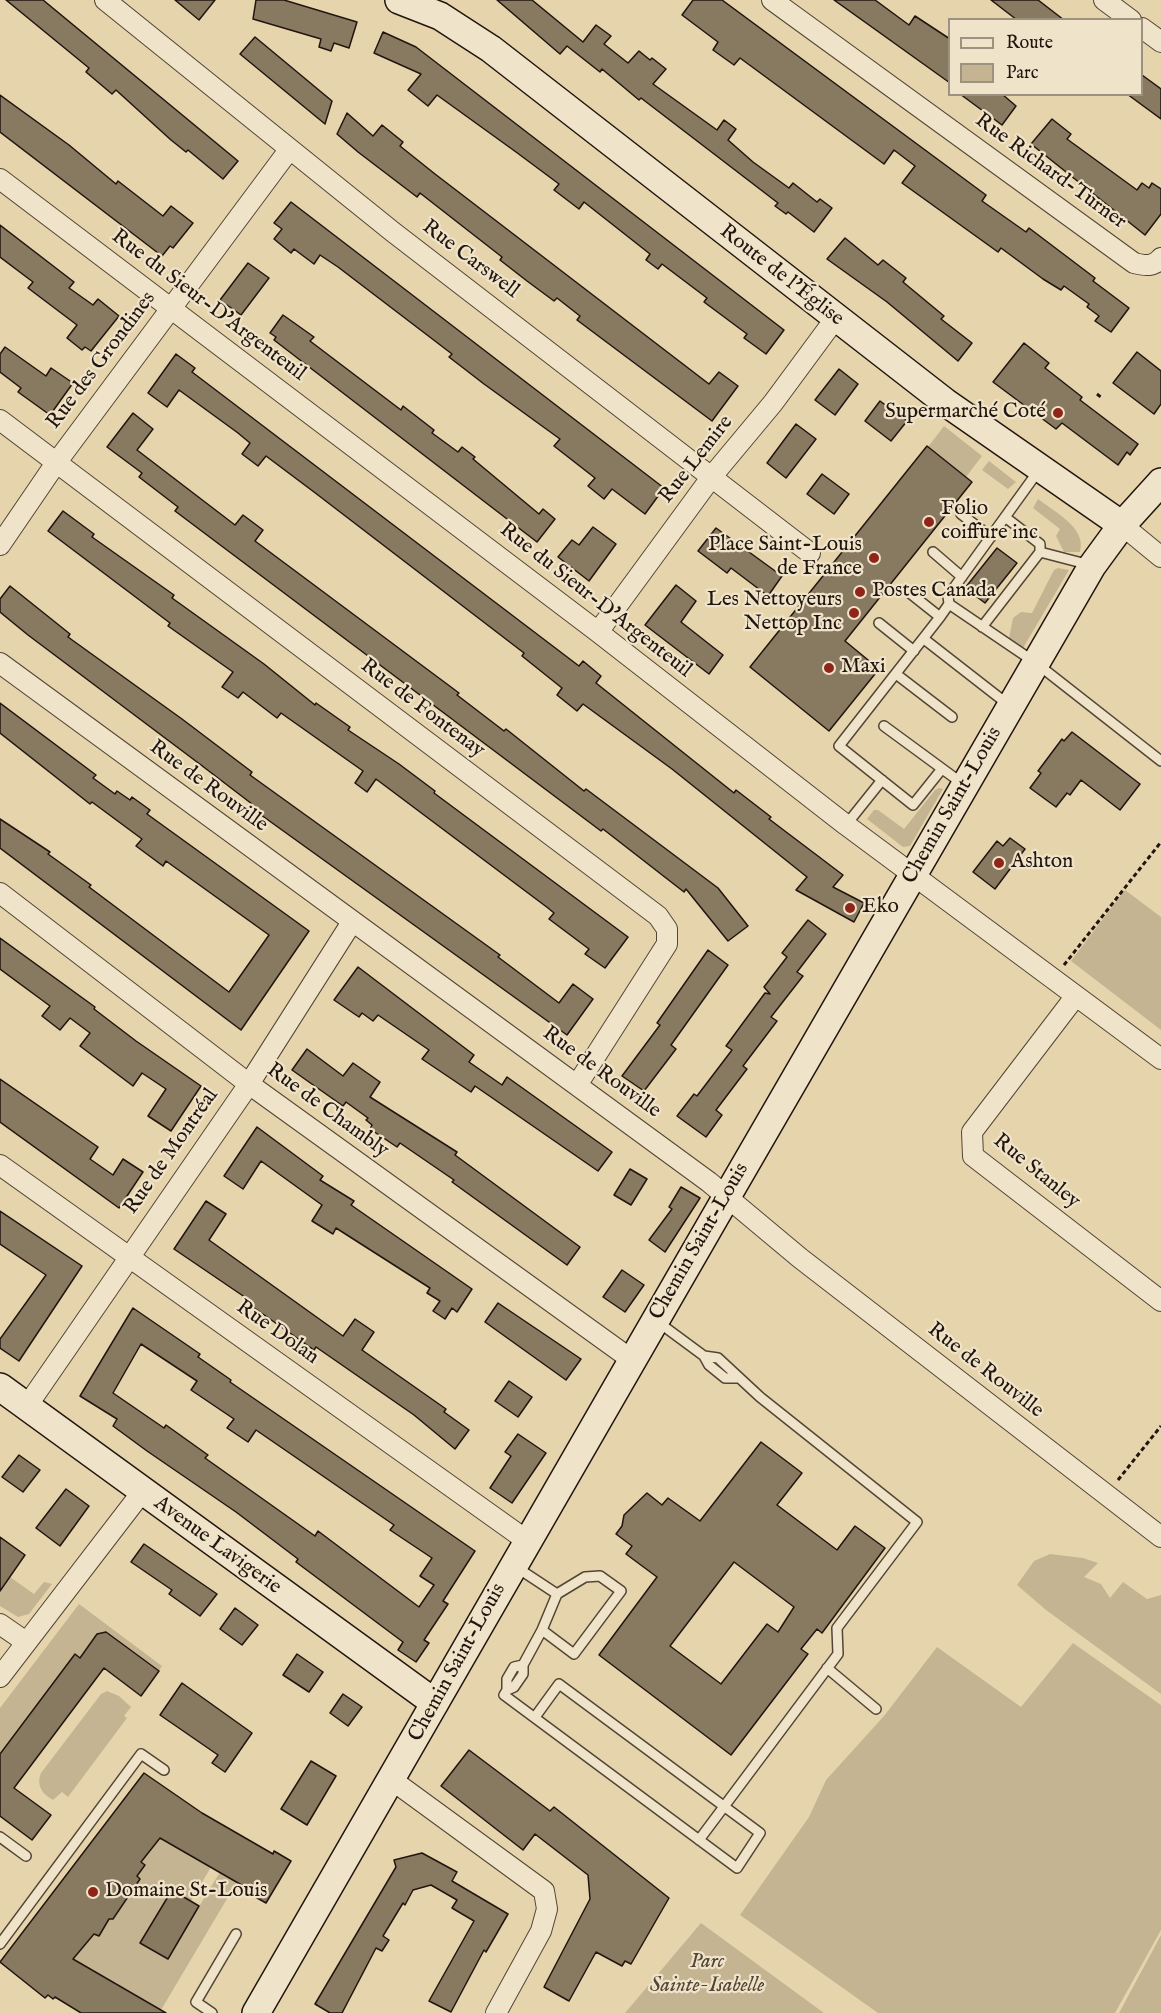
<!DOCTYPE html>
<html>
<head>
<meta charset="utf-8">
<style>
	body { margin:0 }
	#map { position:relative; width:1161px; height:2013px; overflow:hidden; background:#e6d5ac; font-family:"IM FELL English",serif }
	canvas { display:block }
	.legend { position:absolute; left:948px; top:18px; width:195px; height:78px; box-sizing:border-box; background:#efe4c9; border:2px solid #9d917f; margin:0; padding:8px 10px; list-style:none; font-size:18px; color:#22150f }
	.legend li { display:flex; align-items:center; gap:12px; height:30px }
	.legend b { width:30px; border:2px solid #9d917f }
</style>
</head>
<body>
<div id="map">
<canvas width="1161" height="2013"></canvas>
<ul class="legend">
<li><b style="height:8px;background:#efe4c9"></b>Route</li>
<li><b style="height:16px;background:#c5b491"></b>Parc</li>
</ul>
</div>
<script>
const context = document.querySelector('canvas').getContext('2d');
context.lineJoin = 'round';
function paint(path, color) { context.fillStyle = color; context.fill(path, 'evenodd'); }
function stroke(path, color, width, dash) { context.strokeStyle = color; context.lineWidth = width; context.lineCap = dash ? 'butt' : 'round'; context.setLineDash(dash || []); context.stroke(path); }
function write(font, color, halo, rows, align = 'center') {
  context.font = font + ' "IM FELL English",serif'; context.lineWidth = 4.5; context.setLineDash([]); context.textBaseline = 'middle'; context.strokeStyle = halo; context.fillStyle = color; for (const [text, x, y, turn = 0] of rows) {
    context.save(); context.translate(x, y); context.rotate((+turn || 0) * Math.PI / 180); context.textAlign = isNaN(turn) ? turn : align; if (halo) context.strokeText(text, 0, 0); context.fillText(text, 0, 0); context.restore();
  }
}
paint(new Path2D(`
	M944,426L982,456L966,477L928,447Z
	M989,461L1016,482L1008,489L982,470Z
	M1038,499C1055,512 1087,528 1080,552H1064L1056,536L1060,529L1033,508Z
	M1058,568L1069,570L1023,648L1009,638L1013,618L1021,612L1032,613L1054,570Z
	M939,788L943,789L910,846L903,847L867,819L874,810H878L904,829L935,790Z
	M1125,890L1161,917V1030L1071,961Z
	M1050,1554L1083,1558L1098,1563L1084,1577L1101,1584L1110,1598L1123,1582L1147,1599L1161,1595V1694L1046,1610L1017,1585L1034,1561Z
	M0,1576L7,1581L10,1577L34,1594L44,1582L52,1584L29,1614L18,1617L0,1606Z
	M79,1604L162,1666L159,1671L106,1632L97,1634L80,1658L75,1654L0,1754V1708Z
	M1073,1643L1161,1705V1930L1115,2013H878L740,1915L809,1817L826,1780L884,1716L937,1647L1021,1707Z
	M107,1691L119,1696L131,1707L124,1716L127,1718L68,1797L62,1792L53,1800C42,1794 36,1785 41,1773L101,1694Z
	M148,1831L211,1867L191,1901L172,1890L141,1942L168,1958L220,1872L237,1882L161,2010L74,1959L71,1955L94,1934L99,1936L109,1919H114L140,1879L137,1876L145,1866L141,1862L149,1853L138,1844Z
	M701,1923L824,2013H625Z
	M1161,1935V2013H1119Z`), '#c5b491');
const building = new Path2D(`
	M6,0H43L238,161L223,179L188,150L186,152L171,140L116,90L112,94L86,72L89,68Z
	M175,0H215L199,20Z
	M256,0H284L357,22L349,48L334,43L331,51L319,47L321,39L253,19Z
	M497,0H532L583,42L596,25L611,36L604,44L628,63L639,51L650,60L652,58L666,69L653,84L717,130L724,120L736,129L728,140L753,162L789,188L793,183L817,202L820,199L832,208L814,232L788,212L786,214L775,206L778,203L641,98L639,100L602,69L600,72L567,46L560,54Z
	M693,0H722L986,195L982,201L1026,232L1029,228L1095,278L1093,281L1129,308L1111,332L1095,321L1099,316L1087,307L1089,304L1064,286L1061,290L1043,279L1001,248L998,252L902,183L915,166L894,150L884,164L740,58L734,65L713,50L718,42L682,15Z
	M834,0H875L909,25L915,16L950,39V83Z
	M991,0H1038L1064,20H1017Z
	M383,32L416,47L784,330L766,354L744,338L747,334L704,302L707,298L662,264L658,269L646,260L650,254L584,202L579,209L554,190L559,184L516,152L437,95L428,106L408,90L421,74L374,53Z
	M255,37L332,101L325,124L240,54Z
	M1142,75L1161,89V119L1127,94H1142Z
	M960,94H1002L1016,106L1002,125Z
	M0,95L69,145L116,184L118,181L163,216L171,206L193,223L173,248L170,246L162,256L0,132Z
	M347,113L373,136L382,125L403,142L400,146L435,174L709,384L719,372L738,386L712,421L577,320L580,316L557,298L554,301L527,281L500,260L502,257L420,193L417,197L358,152L337,134Z
	M1052,119L1071,134L1067,139L1137,190L1142,183L1149,188L1152,183L1161,189V214L1145,235L1031,144Z
	M291,202L664,488L645,514L612,489L604,499L588,486L595,478L554,446L560,439L484,384L449,357L452,354L338,267L320,255L314,264L294,249L291,253L274,239L282,229L274,223Z
	M0,225L74,282L69,288L93,305L98,299L119,316L91,351L85,347L82,350L67,338L77,325L28,288L33,282L0,257Z
	M845,238L878,265L883,260L906,278L903,282L944,316L941,319L972,343L958,361L887,302L827,259Z
	M248,263L269,278L241,315L220,300Z
	M283,315L314,337L310,341L401,410L403,406L434,430L432,433L458,452L462,447L475,457L473,459L539,514L543,509L555,519L537,542L274,340L276,337L270,333Z
	M1024,343L1049,363L1045,368L1082,397L1080,400L1138,444L1130,455L1127,452L1118,465L1062,423L1056,429L993,382Z
	M5,347L46,376L51,368L73,383L50,415L18,392L21,388L0,372V354Z
	M1137,352L1161,371V404L1154,414L1113,383Z
	M176,354L195,368L192,372L579,666L583,661L601,676L596,683L734,793L736,790L771,817L769,819L843,875L833,887L864,903L854,922L796,890L807,877L672,769L583,704L577,711L557,695L562,688L522,656L524,653L314,492L266,456L258,466L242,454L250,443L238,433L179,390L167,407L148,393Z
	M839,369L858,384L835,415L815,400Z
	M880,401L907,421L891,441L865,421Z
	M133,413L153,429L137,450L235,525L243,515L263,530L255,541L459,693L457,695L504,731L506,729L584,791L586,789L718,888L748,926L728,941L686,889L684,892L603,829L601,831L175,511L178,507L139,477L142,473L107,447Z
	M796,424L816,439L786,478L767,463Z
	M927,446L972,482L845,641L879,669L829,731L750,667Z
	M822,474L849,494L834,514L807,494Z
	M63,511L94,534L92,537L174,595L172,598L264,664L315,705L316,703L350,727L348,730L399,764L435,791L434,793L628,937L605,968L585,954L589,949L549,919L554,913L548,908L376,779L367,792L355,783L363,771L281,713L277,718L243,692L238,698L222,687L233,672L168,626L170,623L48,531Z
	M593,527L616,544L589,581L558,557L572,540L579,545Z
	M716,528L782,576L768,596L731,568L727,573L698,551Z
	M997,548L1017,563L985,603L965,588Z
	M676,585L696,601L681,622L723,655L709,674L645,625Z
	M10,586L70,634L68,637L182,719L252,772L250,775L500,955L498,957L559,1003L573,984L593,999L567,1035L250,807L252,804L201,765L28,635L0,612V599Z
	M0,703L96,775L93,778L115,794L117,791L130,800L132,797L150,810L147,814L309,931L241,1030L0,848V819L50,852L48,854L91,885L89,887L229,992L269,935L166,861L163,866L136,846L142,839L92,802L90,804L0,733Z
	M1072,732L1140,784L1120,810L1081,780L1070,795L1067,793L1056,807L1030,788L1041,773L1038,771L1062,739L1064,741Z
	M1010,838L1025,849L995,889L973,872L997,841L1003,846Z
	M808,920L826,934L797,972L803,976L771,1017L777,1021L743,1066L747,1069L716,1110L722,1115L706,1137L677,1116L694,1094L697,1096L732,1050L726,1046L765,993L770,994L764,987L787,957L782,953Z
	M0,938L95,1007L94,1009L136,1041L201,1086L171,1131L148,1116L166,1089L142,1073L133,1086L80,1046L90,1033L70,1018L60,1030L42,1016L50,1006L0,969Z
	M708,950L728,965L671,1045L676,1049L644,1091L622,1076L660,1025L657,1023Z
	M358,967L474,1055L469,1062L502,1085L507,1077L612,1152L598,1171L475,1086L471,1092L422,1059L429,1050L378,1015L373,1021L362,1013L359,1017L334,1000Z
	M307,1049L343,1076L353,1063L380,1082L370,1097L457,1152L455,1155L580,1247L567,1265L452,1182L454,1180L400,1143L397,1147L370,1129L372,1125L366,1120L368,1118L346,1102L343,1106L292,1070Z
	M0,1079L98,1147L90,1159L113,1175L123,1159L143,1172L119,1208L0,1122Z
	M257,1127L323,1176L320,1180L354,1201L351,1205L472,1289L457,1312L452,1308L445,1319L433,1311L440,1301L427,1293L430,1288L336,1228L333,1234L312,1221L322,1205L261,1161L243,1189L224,1176Z
	M630,1169L647,1179L631,1205L614,1195Z
	M681,1187L700,1198L665,1252L649,1240L672,1209L669,1207Z
	M206,1201L226,1214L209,1240L343,1336L355,1319L374,1332L362,1350L446,1409L444,1412L469,1430L455,1449L414,1415L316,1347L314,1350L250,1305L252,1302L174,1249Z
	M0,1211L82,1266L19,1361L0,1348V1339L46,1275L0,1244Z
	M622,1270L644,1285L625,1312L603,1297Z
	M498,1303L581,1359L566,1380L485,1322Z
	M133,1308L200,1354L198,1357L231,1380L230,1382L475,1551L443,1601L448,1604L424,1640L429,1643L416,1662L398,1650L403,1642L296,1562L298,1559L236,1512L147,1451L113,1426L117,1419L80,1396ZM141,1344L197,1381L191,1390L234,1419L227,1428L248,1442L256,1430L394,1525L390,1530L432,1558L420,1576L434,1585L419,1607L318,1531L315,1536L205,1458L208,1455L166,1425L164,1428L113,1393Z
	M509,1381L532,1397L518,1417L495,1401Z
	M518,1434L546,1453L512,1503L490,1488L511,1456L505,1452Z
	M761,1442L802,1473L777,1505L837,1550L855,1526L885,1548L822,1633L817,1629L801,1649L808,1654L731,1755L599,1655L657,1577L626,1554L632,1546L616,1534L622,1526L624,1515L647,1493L662,1505L668,1498L700,1521ZM734,1562L794,1607L778,1632L767,1624L721,1684L670,1646Z
	M19,1455L40,1470L23,1492L2,1477Z
	M66,1489L89,1506L60,1546L36,1528Z
	M0,1537L25,1555L0,1591Z
	M144,1544L217,1594L200,1616L169,1594L172,1590L131,1562Z
	M235,1608L258,1625L242,1645L220,1629Z
	M106,1632L159,1671L141,1696L104,1668L14,1788L51,1815L32,1840L0,1816V1754L75,1654L80,1658L97,1634Z
	M297,1654L323,1672L309,1692L283,1675Z
	M182,1683L252,1733L225,1772L212,1763L218,1755L160,1715Z
	M343,1694L362,1707L348,1726L330,1713Z
	M469,1750L550,1811L554,1807L669,1898L631,1964L625,1961L622,1966L596,1952L569,2001L544,1987L590,1899L588,1875L535,1834L523,1850L441,1786Z
	M311,1761L336,1776L307,1825L281,1809Z
	M144,1773L202,1813L273,1854L274,1851L291,1861L266,1903L250,1894L252,1891L160,1838L141,1862L145,1865L137,1876L140,1879L113,1919H109L99,1936L94,1934L73,1959L166,2013H81L55,1997L53,1999L48,1995L45,1998L0,1962Z
	M422,1853L457,1872L452,1881L508,1914L486,1952L484,1950L451,2012L429,2001L474,1921L452,1908L457,1900L431,1885L413,1890L405,1905L403,1903L383,1936L389,1940L382,1951L376,1948L342,2013H330L315,2004L396,1867L394,1860Z
	M172,1890L199,1906L168,1959L140,1943Z`);
paint(building, '#887961');
stroke(building, '#22150f', 1.5);
const lane = new Path2D(`
	M961,514L991,537
	M933,552L962,577
	M1040,552L1090,565
	M906,590L940,617
	M949,604L1036,663L1161,761
	M879,623L914,651
	M982,627L1040,552V544L1005,517
	M924,639L1010,706
	M896,674L952,717
	M884,726L963,784
	M941,770L913,805L839,746L940,617L949,604L948,596L1039,470
	M846,825L882,780
	M658,1322L704,1356L709,1365L725,1378H737
	M516,1567L557,1594
	M523,1665L514,1667L507,1679V1690L514,1687L523,1674V1665L542,1630L557,1594L585,1577L600,1576L621,1591L574,1654L542,1630
	M827,1668L876,1709
	M507,1690L504,1695L737,1868L760,1833L559,1684L535,1717
	M0,1837L26,1856
	M699,1840L838,1654L837,1628L917,1522L760,1397L718,1358L704,1356
	M0,1944L141,1754L164,1770
	M212,2013L196,2002L236,1934`);
const street = new Path2D(`
	M105,0L393,232L810,553
	M772,0L1134,263C1145,266 1154,267 1161,258
	M1104,0L1131,20
	M1142,28L1161,42
	M0,179L598,632L846,825L1161,1059
	M0,420L658,916L667,929V944L577,1085
	M1122,525L1161,557
	M0,545L56,463L289,150
	M598,632L713,475L773,403L835,319
	M0,663L709,1182L800,1258L1161,1537
	M0,893L249,1084L632,1360
	M1075,997L972,1132L973,1156L1161,1301
	M0,1165L526,1540
	M27,1406L249,1084L352,922
	M0,1624L26,1642
	M0,1677L142,1492
	M392,1780L544,1891L547,1909L541,1931L496,2013`);
const secondary = new Path2D(`
	M399,0L440,16L491,49L945,402L1122,525
	M0,1387L435,1703
	M256,2013C533,1530 813,1048 1092,566L1122,525L1161,482`);
stroke(lane, '#534536', 12);
stroke(street, '#534536', 22);
stroke(secondary, '#22150f', 30);
stroke(new Path2D(`
	M1097,394L1102,398
	M1064,965L1161,842
	M1118,1480L1161,1426`), '#22150f', 3, [4.5, 3]);
stroke(lane, '#efe4c9', 9);
stroke(street, '#efe4c9', 20);
stroke(secondary, '#efe4c9', 27);
for (const [x, y, r, color] of [
	[1058,413,6,"#8f2418"],
	[929,522,6,"#8f2418"],
	[874,558,6,"#8f2418"],
	[860,592,6,"#8f2418"],
	[854,613,6,"#8f2418"],
	[829,668,6,"#8f2418"],
	[999,863,6,"#8f2418"],
	[850,908,6,"#8f2418"],
	[93,1892,6,"#8f2418"]
]) { const dot = new Path2D(); dot.arc(x, y, r, 0, 2 * Math.PI); context.fillStyle = color; context.fill(dot); stroke(dot, '#efe4c9', 2); }
write('21px', '#22150f', '#efe4c9', [
	["Rue Richard-Turner",1050,172,36],
	["Rue Carswell",470,260,37],
	["Route de l'Église",781,276,38],
	["Rue du Sieur-D'Argenteuil",208,306,37],
	["Rue des Grondines",102,361,-53],
	["Rue Lemire",697,460,-52],
	["Rue du Sieur-D'Argenteuil",595,601,38],
	["Rue de Fontenay",422,709,37],
	["Rue de Rouville",208,787,36],
	["Chemin Saint-Louis",953,806,-60],
	["Rue de Rouville",601,1073,36],
	["Rue de Chambly",327,1111,36],
	["Rue de Montréal",172,1152,-55],
	["Rue Stanley",1036,1172,39],
	["Chemin Saint-Louis",700,1242,-60],
	["Rue Dolan",277,1333,35],
	["Rue de Rouville",985,1371,38],
	["Avenue Lavigerie",217,1546,36],
	["Chemin Saint-Louis",458,1663,-61]
]);
write('21px', '#22150f', '#efe4c9', [
	["Supermarché Coté",1046,413,"right"],
	["Folio",941,510],
	["coiffure inc",941,534],
	["Place Saint-Louis",862,546,"right"],
	["de France",862,570,"right"],
	["Postes Canada",872,592],
	["Les Nettoyeurs",842,601,"right"],
	["Nettop Inc",842,625,"right"],
	["Maxi",841,668],
	["Ashton",1011,863],
	["Eko",862,908],
	["Domaine St-Louis",105,1892]
], 'left');
write('italic 21px', '#534536', '#efe4c9', [
	["Parc",707,1963],
	["Sainte-Isabelle",707,1987]
]);
</script>
</body>
</html>
